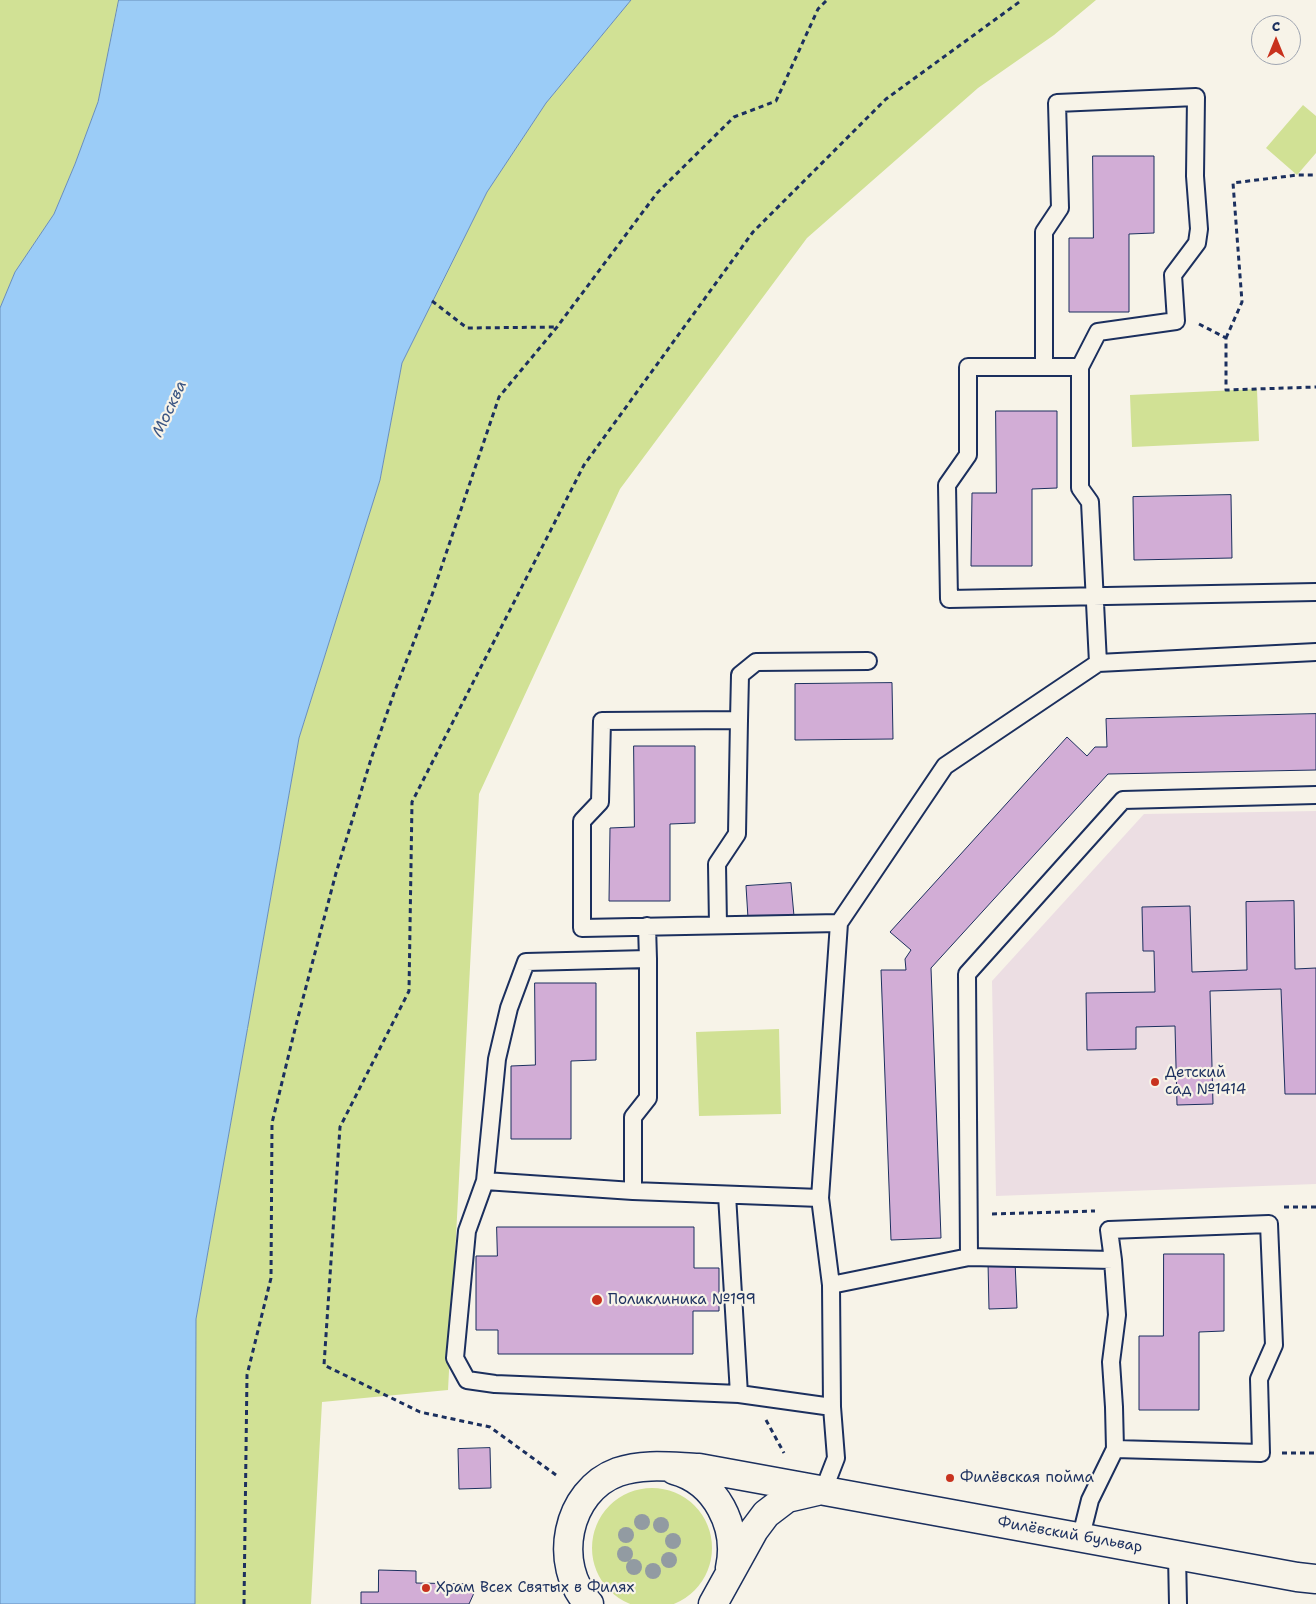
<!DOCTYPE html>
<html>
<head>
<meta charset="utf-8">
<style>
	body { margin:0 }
	#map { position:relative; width:1316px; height:1604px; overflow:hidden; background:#f7f3e8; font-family:"Shantell Sans",sans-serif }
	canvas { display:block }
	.north { position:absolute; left:1251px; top:15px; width:50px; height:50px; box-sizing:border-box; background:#f7f3e8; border:1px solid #9fa5b1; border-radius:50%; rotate:0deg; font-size:14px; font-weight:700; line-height:20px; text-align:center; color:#1b2f5e }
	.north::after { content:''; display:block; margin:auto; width:18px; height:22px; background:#c8321e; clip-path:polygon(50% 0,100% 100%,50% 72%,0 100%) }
</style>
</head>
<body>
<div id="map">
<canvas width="1316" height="1604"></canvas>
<div class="north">С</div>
</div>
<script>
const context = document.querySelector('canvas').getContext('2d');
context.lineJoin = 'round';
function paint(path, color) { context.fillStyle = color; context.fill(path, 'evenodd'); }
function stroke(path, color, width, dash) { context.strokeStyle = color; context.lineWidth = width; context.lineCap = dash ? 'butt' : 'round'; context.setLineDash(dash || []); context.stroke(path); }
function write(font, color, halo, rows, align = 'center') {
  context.font = font + ' "Shantell Sans",sans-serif'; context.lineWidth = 4.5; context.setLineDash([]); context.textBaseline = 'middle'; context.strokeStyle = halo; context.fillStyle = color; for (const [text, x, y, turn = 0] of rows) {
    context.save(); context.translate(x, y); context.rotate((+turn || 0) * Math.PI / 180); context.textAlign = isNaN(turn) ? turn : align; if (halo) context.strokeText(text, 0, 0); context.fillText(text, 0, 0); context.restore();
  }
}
paint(new Path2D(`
	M1316,811V1184L996,1196L992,981L1144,814Z`), '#ecdee3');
paint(new Path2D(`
	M0,0H119L98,102L75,164L54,214L15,272L0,308Z
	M631,0H1096L1054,35L978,88L807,238L620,489L479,794L448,1390L322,1402L311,1604H195L196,1319L299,738L380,480L402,363L487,192L546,103Z
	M1303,105L1316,116V153L1297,175L1266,148Z
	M1257,389L1259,441L1132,447L1130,395Z
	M779,1029L781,1114L699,1116L696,1032Z
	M592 1548a60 60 0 1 1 120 0a60 60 0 1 1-120 0Z`), '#d1e195');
const water = new Path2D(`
	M119,0H631L546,103L487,192L402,363L380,480L299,738L196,1319L195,1604H0V308L15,272L54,214L75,164L98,102Z`);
paint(water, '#9bccf7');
stroke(water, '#688dba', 1);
const building = new Path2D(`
	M1093,156H1154V233L1129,234V312H1069V238H1093Z
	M996,411H1057V488L1032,489V566H971L972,493H996Z
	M1231,495L1232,558L1134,560L1133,497Z
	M892,683L893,739L795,740V684Z
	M1316,714V770L1108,774L931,968L941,1238L891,1240L881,970H906L905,959L911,950L890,932L1067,737L1087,756L1095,747H1107L1106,719Z
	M634,746H695V823L670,824V901H609L610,828L634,827Z
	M791,883L794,916L748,918L746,886Z
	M1294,901L1295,969L1316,968V1094H1285L1281,989L1210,991L1213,1104L1177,1105L1175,1026L1136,1027V1049L1087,1050L1086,993L1155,992L1154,951H1143L1142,907L1190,906L1192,972L1247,970L1246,902Z
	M535,983H596V1060L571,1061V1139H511V1066L535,1065Z
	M497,1227H694V1268H719V1311H693V1354H498V1330H476V1256H497Z
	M1164,1254H1224V1331L1199,1332V1410H1139V1336H1163Z
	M1015,1261L1017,1308L989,1309L988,1262Z
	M490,1448L491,1488L459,1489L458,1449Z
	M379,1570L416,1571V1583L474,1584V1593L469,1604H361V1592H378Z`);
paint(building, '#d2add6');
stroke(building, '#1b2f5e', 1);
const service = new Path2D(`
	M1044,367H1080L1098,332L1176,321L1173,275L1197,243L1199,229L1195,176L1196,97L1057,103L1060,208L1044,232V367H968V455L947,485L949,599L1316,592
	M1080,367V488L1090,502L1098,663
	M739,720L740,675L756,662L868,661
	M718,925L717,864L737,834L739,720L602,721L600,802L582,821V928C668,926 753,925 839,923
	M647,926L648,959L526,962L509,1008L497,1059L485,1181L633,1191L820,1198
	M485,1181L467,1231L455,1358L467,1380L495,1384L739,1394L832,1407
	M633,1191V1117L648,1098V959
	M727,1195L739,1394
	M969,1257L967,974L1123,800L1316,795
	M831,1285L969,1257L1113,1260L1109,1230L1269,1224L1274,1345L1259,1379L1261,1453L1115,1449
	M824,1489L836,1458L832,1407L831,1285L820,1198L839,923L945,766L1098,663L1316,652
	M1081,1536L1090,1500L1115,1449L1114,1407L1111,1362L1117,1315L1113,1260
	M1177,1555L1178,1604`);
const tertiary = new Path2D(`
	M674,1470C716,1481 739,1527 730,1568
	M589,1604C552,1565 566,1491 618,1472C644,1463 672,1467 699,1468L1297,1577L1316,1579
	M713,1604L754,1530L766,1514L787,1498L817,1491`);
stroke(service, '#1b2f5e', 20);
stroke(tertiary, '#1b2f5e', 31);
stroke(new Path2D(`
	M432,301L467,328L557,327
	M1199,324L1226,338V390L1316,387
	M1226,338L1242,302L1233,183L1297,175H1316
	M1284,1207H1316
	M992,1214L1095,1211
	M766,1420L784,1453
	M1282,1453H1316
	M556,1475L490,1427L420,1412L324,1365L340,1127L409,991L412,802L584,465L753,232L886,99L1022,0
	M244,1604L247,1375L271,1278L272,1123L296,1025L336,873L371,759L394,693L432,595L499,397L557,327L657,193L734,117L776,101L818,9L827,0`), '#1b2f5e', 3, [5, 4]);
stroke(service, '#f7f3e8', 16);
stroke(tertiary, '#f7f3e8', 28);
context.fillStyle = '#929ba2';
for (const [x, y] of [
	[642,1522],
	[661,1525],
	[626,1535],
	[673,1541],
	[625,1554],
	[669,1560],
	[634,1567],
	[653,1571]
]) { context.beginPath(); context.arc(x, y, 8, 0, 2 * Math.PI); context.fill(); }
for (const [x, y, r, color] of [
	[1155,1082,5,"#c8321e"],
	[597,1300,6,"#c8321e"],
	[950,1478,5,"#c8321e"],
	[426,1588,5,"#c8321e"]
]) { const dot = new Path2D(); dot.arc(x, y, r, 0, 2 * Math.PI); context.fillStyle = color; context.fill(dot); stroke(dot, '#f7f3e8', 2); }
write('15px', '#1b2f5e', '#f7f3e8', [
	["Детский",1165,1073],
	["сад №1414",1165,1090],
	["Поликлиника №199",608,1300],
	["Филёвская пойма",960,1478],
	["Храм Всех Святых в Филях",436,1588]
], 'left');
write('15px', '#1b2f5e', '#f7f3e8', [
	["Филёвский бульвар",1070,1535,10]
]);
write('italic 16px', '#3b5684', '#f7f3e8', [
	["Москва",170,409,-65]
]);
</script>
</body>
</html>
